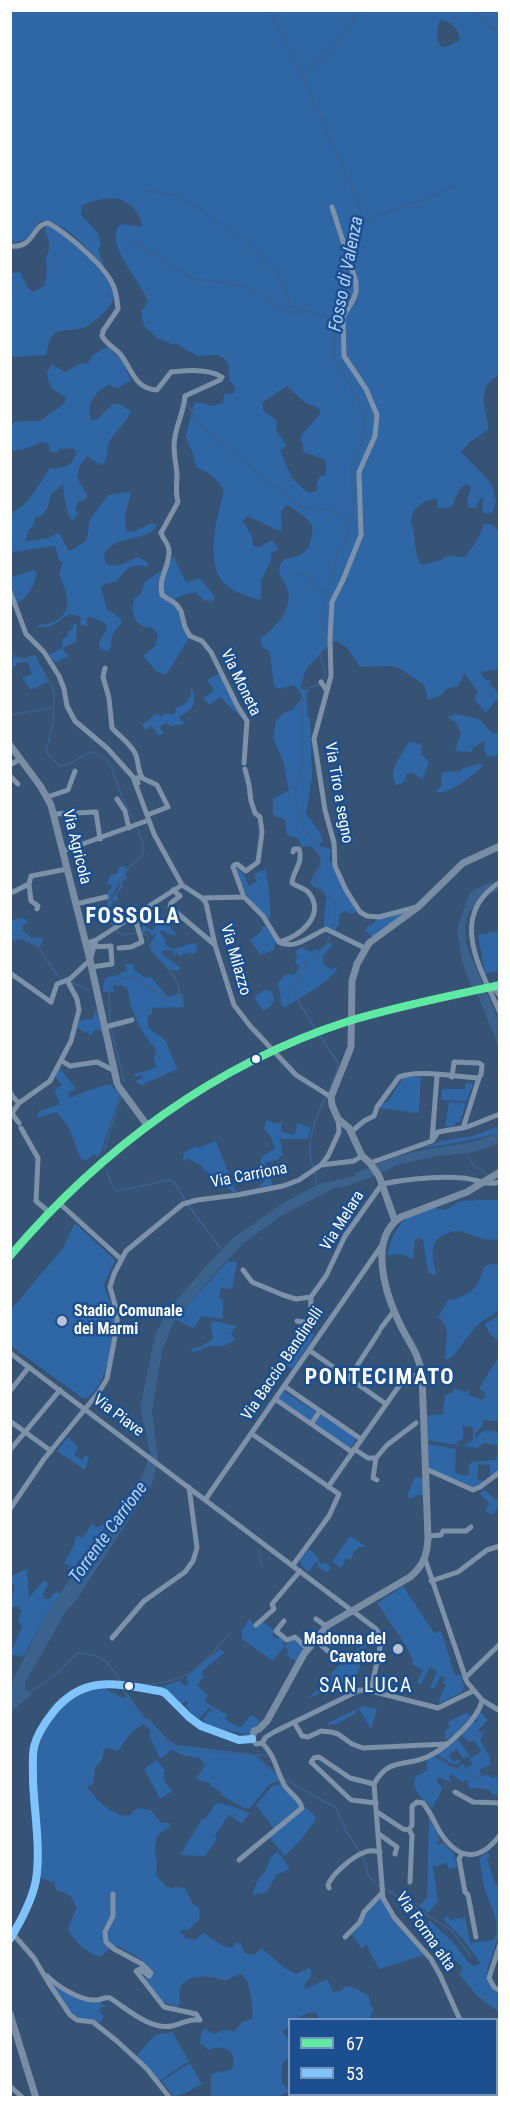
<!DOCTYPE html>
<html>
<head>
<meta charset="utf-8">
<style>
	body { margin:0 }
	#map { position:relative; width:510px; height:2108px; overflow:hidden; background:#365274; font-family:"Roboto Condensed",sans-serif }
	canvas { display:block }
	.frame { position:absolute; inset:0; border:12px solid #fff; pointer-events:none }
	.legend { position:absolute; left:288px; top:2018px; width:210px; height:78px; box-sizing:border-box; background:#1b4f8f; border:2px solid #7695bc; margin:0; padding:8px 10px; list-style:none; font-size:18px; color:#fff }
	.legend li { display:flex; align-items:center; gap:12px; height:30px }
	.legend b { width:30px; border:2px solid #7695bc }
</style>
</head>
<body>
<div id="map">
<canvas width="510" height="2108"></canvas>
<div class="frame"></div>
<ul class="legend">
<li><b style="height:8px;background:#60e9a3"></b>67</li>
<li><b style="height:8px;background:#80c4ff"></b>53</li>
</ul>
</div>
<script>
const context = document.querySelector('canvas').getContext('2d');
context.lineJoin = 'round';
function paint(path, color) { context.fillStyle = color; context.fill(path, 'evenodd'); }
function stroke(path, color, width, dash) { context.strokeStyle = color; context.lineWidth = width; context.lineCap = dash ? 'butt' : 'round'; context.setLineDash(dash || []); context.stroke(path); }
function write(font, color, halo, rows, align = 'center') {
  context.font = font + ' "Roboto Condensed",sans-serif'; context.lineWidth = 5; context.setLineDash([]); context.textBaseline = 'middle'; context.strokeStyle = halo; context.fillStyle = color; for (const [text, x, y, turn = 0] of rows) {
    context.save(); context.translate(x, y); context.rotate((+turn || 0) * Math.PI / 180); context.textAlign = isNaN(turn) ? turn : align; if (halo) context.strokeText(text, 0, 0); context.fillText(text, 0, 0); context.restore();
  }
}
paint(new Path2D(`
	M11,11H499V375C476,386 485,408 489,429L470,442L461,452L487,478L493,488L496,501L493,512L486,514L482,511L483,498L480,499L476,508H469L467,501L471,487L466,484L459,490L451,508H438L437,499C427,498 411,508 411,520C410,526 412,523 413,529C416,541 414,554 421,565L441,560L446,556L465,557L479,537L484,524H491L499,531V669L480,672L486,680H491L490,685L499,694V700L495,701L486,713L474,699L478,692L464,673L458,686L446,689L441,695L428,700L424,685L399,668L391,666L360,667L347,648L337,641L332,642L306,669L300,689L307,690V716L310,718L312,777L306,814L320,832L323,840L319,846L331,849L329,861L333,862L356,912L351,914L344,911L339,915V926L336,927V931L324,926C325,919 324,903 327,898L321,890L311,885C310,874 322,869 321,857L311,846L301,847L299,839L287,835L285,820L273,815V799L289,790L283,761L273,738L276,721L285,712L292,710L303,697L296,687L290,685L283,689L274,687L270,651L262,647L260,639C275,628 294,610 287,588C282,576 274,571 284,559C299,557 308,554 311,538C312,533 314,528 311,524C307,517 295,511 289,505L285,506L281,512L282,530L275,529L247,516L243,521L252,536L253,546L259,547L272,540L279,550L271,553V560L261,581V600C249,597 231,592 223,582C205,560 217,516 224,491C217,479 210,472 197,468L192,451L185,436C190,426 190,414 195,403H204L210,406L223,403L224,394L234,393L236,388L229,380V366L224,358L216,355L197,356L177,344H172L157,338L144,326L141,311L148,302C143,283 101,241 121,224L142,227C142,220 139,216 135,210C121,192 100,198 82,206L81,215L98,233L101,245L98,249L105,269C90,251 65,220 40,221L25,240L11,243ZM440,20C451,21 459,29 460,40L447,47H442C434,38 437,30 440,20ZM287,386L304,402L319,408L320,414C314,422 303,430 300,440L303,444V452L326,460V476H320L316,485L318,489L315,492L308,493L292,478L280,450L287,446L276,430L277,421L263,410V402Z
	M47,224C65,234 111,273 114,294C115,304 98,319 89,325C77,333 61,327 54,334C48,339 48,349 46,355L11,357V273L20,272L28,288L33,292L44,286L47,275L46,258L49,249V241L45,230Z
	M105,348H109L123,362L131,380L118,388L109,385C95,391 84,406 92,421L97,419L113,404H119L131,411C127,423 116,430 110,441C106,449 109,457 103,465L97,463L88,456L80,465L77,478L87,495L86,499L78,502L75,509L78,514L73,521L68,516C67,504 63,496 63,484L51,495L48,507L41,517H35L34,525L29,530L25,541L45,539L59,533L69,551C90,539 87,543 89,521L105,499L109,495L126,492L131,494L125,514L126,531L132,532L152,523L157,525C149,543 118,532 104,554L106,564C118,569 127,561 138,557L148,562L147,567C130,562 126,570 116,582L105,584L101,588L107,609L121,619V624C112,632 111,637 111,648L108,652L100,648L99,642L107,628L105,623L90,617L86,619L88,626L80,625L81,617L70,614C56,621 54,630 36,626C41,624 45,625 50,623C75,615 68,593 59,575L63,562L59,561L55,546L13,552L11,558V514L28,501L50,468C62,469 75,466 76,451L72,448L60,449L56,453L50,451L49,445L43,442L21,450L11,451V423L22,421H40L64,404L66,398C52,387 50,392 47,372L52,364L65,372L79,364L88,363L93,355Z
	M173,556L185,580L188,582L200,578L215,597L211,603L208,600L205,601L196,592L183,595L175,599L190,637L166,675L156,671L143,656L155,646L158,634L153,628L142,626L136,621L132,610L134,599L141,594L145,582L167,566Z
	M34,570L37,573C35,586 27,598 16,604L10,578Z
	M75,623L77,624L76,642L62,648L69,656L56,663L49,655L62,648L63,638L67,637L69,631L72,629Z
	M35,655L49,681L31,690L22,678L32,674L28,662L16,663V666L11,667V662L14,656L23,659Z
	M218,674L223,680L246,722L220,697L209,705L203,698L214,690L207,680Z
	M191,687C195,693 196,706 189,711C186,713 182,714 179,717L185,724L170,726L166,723L160,727L164,734L158,735L152,726L145,730L142,725L157,713L161,717L164,714H175L176,708C186,705 193,698 191,687Z
	M456,714L479,719L493,734L499,732V759V755L487,757L484,747L485,740L473,748L472,752L455,751L461,733L455,722L448,717Z
	M409,742H415L422,746L421,754L429,762L423,779L411,772L407,774L403,783L396,785C387,769 402,756 409,742Z
	M478,764H481L482,767C470,776 452,795 435,792L441,786L442,772L461,771V769Z
	M126,866L127,870L120,880L126,874L127,879L123,881L122,888L117,893V900L115,902L112,900L121,884L120,881L109,900L113,902L110,909L111,924L109,923L107,913L108,902L106,899V894L113,886L111,884L107,886L110,875L117,874L119,867Z
	M235,867L243,873L249,886L257,882L254,874L266,869L270,902V919L265,918L247,895Z
	M408,912L381,930L376,936H371L366,931L367,926L372,925L378,918H388L390,916Z
	M23,918L28,921L22,927L23,931L32,938L40,937L43,940L39,948L22,939L11,941V920Z
	M164,920L176,934L174,936L162,930L160,932L165,939L166,945L173,949L194,943L197,946V951L194,954L188,952L187,954L183,953V956L181,957L176,952L175,957L172,950L161,951L162,954L181,968L177,971C162,969 162,957 151,952V941L153,940L156,933L152,936L149,931L142,932L141,930L143,925L152,931L158,922Z
	M265,926L276,940L274,950L260,955L250,940L263,930L261,927Z
	M499,931V971L485,974L478,935Z
	M329,943H331L332,946L322,957L324,961L322,962L330,969L338,967C326,986 304,994 286,1007L282,1006L278,983L286,974L294,975L300,967L295,962L297,957L295,952L301,947L310,952L317,949L320,951Z
	M126,964H134V970L146,978L151,977L168,997L180,993L183,995L184,1007L152,1008V1014L148,1016C145,1034 159,1031 166,1042C170,1051 173,1061 178,1069L141,1085L135,1081L142,1078V1075L135,1077L134,1074L156,1068L154,1057L156,1049C141,1033 130,1012 128,990L122,985L113,986L114,992H103L104,982L107,977L119,975L122,972L127,971Z
	M264,990L272,992L274,1001L271,1006L263,1011L254,997Z
	M96,1009L103,1032L96,1029L91,1035L77,1028L79,1021H83V1019L92,1020Z
	M60,1068L76,1089L68,1093L70,1098C85,1092 96,1087 111,1084L120,1095L101,1152L97,1157L94,1154L86,1161L81,1159C75,1144 69,1122 56,1112L37,1118L39,1111L58,1105L60,1102L54,1091L62,1085L55,1076Z
	M410,1077H421L419,1113L378,1108L381,1104L388,1101L403,1078Z
	M466,1082L473,1084L467,1101L441,1100L442,1089H465Z
	M449,1102L466,1103L460,1122H456L454,1126L445,1127Z
	M266,1120L278,1124L282,1121L281,1131L294,1135L297,1127L296,1126L297,1123L311,1128L308,1139H280L283,1155L279,1157V1159L265,1163L273,1186L257,1187L265,1181C259,1164 256,1157 275,1149L271,1137L264,1129Z
	M499,1126V1132L495,1134C470,1141 446,1144 420,1149L442,1141L473,1136Z
	M216,1141L236,1191V1192H233L204,1170L203,1167L188,1158L185,1161L182,1159L184,1157L183,1153L197,1146L198,1148Z
	M480,1200H499V1239C484,1242 476,1236 463,1232C458,1230 453,1231 449,1233C429,1239 431,1256 436,1272L434,1276L428,1272L423,1240L420,1238L415,1239L413,1259L401,1254L387,1255C392,1231 405,1211 431,1208C436,1207 441,1210 446,1210L460,1201Z
	M75,1223L115,1260L104,1285C107,1294 112,1304 114,1313C117,1332 106,1394 84,1399L11,1346L10,1311L63,1248Z
	M228,1261L237,1262L232,1289L221,1288L219,1298L223,1299V1319L201,1316L194,1329L175,1319Z
	M489,1264L499,1265V1310L477,1325L453,1356L446,1360C443,1345 454,1328 438,1317L448,1300C457,1300 470,1294 476,1286C482,1279 480,1269 489,1264Z
	M499,1315V1342L489,1333L485,1324Z
	M214,1321L236,1326L231,1333L235,1340L224,1346H211L191,1353L192,1348L200,1347L213,1339L211,1323Z
	M311,1333L315,1335L292,1369L282,1362L284,1354C293,1349 307,1334 311,1333Z
	M499,1356V1421L483,1420L482,1427L476,1432L475,1438L484,1430L499,1432V1470L490,1478V1465L479,1464L477,1477L479,1480L486,1481L473,1489L429,1469L428,1444L456,1449L455,1473L465,1476L469,1474V1465L472,1462L496,1460L498,1446L484,1443L477,1448L463,1446L473,1440V1427L463,1426V1439L457,1442V1445L427,1440L426,1416L443,1414L445,1395L452,1393L454,1388L465,1392L466,1390L469,1391L468,1395L483,1400L486,1392L479,1389Z
	M284,1391L316,1412L310,1421L278,1400Z
	M321,1415L357,1438L351,1448L314,1424Z
	M68,1437L78,1447L74,1455L82,1460L86,1455L89,1457L85,1470L57,1451Z
	M415,1477L423,1478L424,1495H415L412,1498L407,1497Z
	M485,1490L495,1499L499,1498V1506L492,1515L485,1511L489,1503L479,1493Z
	M108,1519L109,1521C98,1539 83,1553 72,1571L68,1569L70,1566L64,1563L74,1545L76,1535L83,1538L92,1523L98,1528Z
	M350,1536L367,1547H359L353,1553L352,1559H346L341,1568L332,1562Z
	M309,1549L319,1559L318,1562L322,1565L324,1562L331,1567L327,1573L317,1566L319,1564L316,1562L308,1572L301,1565L300,1560Z
	M27,1569L29,1598L44,1580L49,1583L43,1593L44,1599H49L56,1591L60,1594L49,1610L24,1656L11,1655V1649L14,1646L22,1627L18,1620L22,1611L17,1606L11,1608C11,1600 14,1594 15,1585L11,1584V1576Z
	M403,1586L434,1633L441,1631L455,1675L460,1674L464,1686L462,1692L440,1703L438,1702L446,1685L443,1683L445,1677L441,1676L434,1689L430,1687L437,1671L430,1667L421,1685L417,1682L423,1670L412,1664L413,1660L406,1646L377,1603Z
	M249,1619L256,1627L262,1621L275,1631L272,1635L277,1639L280,1637L286,1641L283,1644L285,1646L293,1638L305,1648L297,1662L286,1655L289,1651L285,1646L273,1661L242,1639V1631Z
	M368,1640L357,1676L307,1699L333,1676L331,1673Z
	M220,1649L225,1652L202,1671L204,1677L197,1685L208,1695L205,1702L227,1715L225,1719L238,1727H241L251,1715L261,1721L248,1735L226,1730L225,1732L204,1724L202,1721L209,1711L214,1712L209,1708L197,1721L186,1706L188,1702L185,1701L181,1705L163,1689V1686L179,1681L184,1685H187L189,1683L186,1677Z
	M107,1689L122,1698H125L127,1693L145,1718L149,1719L166,1738L177,1745L252,1754L280,1778L278,1781L270,1784L250,1808H244L221,1795V1792L210,1786V1783L196,1779L205,1765L199,1758L182,1755L171,1749L162,1758L159,1757L150,1737V1730L143,1724L131,1733L118,1751L108,1748L104,1749L102,1760L95,1768L93,1784L87,1786C93,1798 117,1820 130,1815L137,1808L151,1810L161,1823H170L169,1828L160,1833L156,1839L155,1852L157,1860L156,1875C173,1893 164,1886 185,1888L193,1904L199,1908L200,1919L188,1930H180L185,1938L196,1940L203,1932C212,1939 220,1946 232,1948L235,1943H241L245,1953L250,1955L255,1954L261,1948C273,1956 281,1968 296,1974L309,1968L311,1969V1977L305,1983V1989L327,1979L333,1992L340,1991L346,1986L357,1989L369,1996L370,2004L374,2009L369,2019H318L317,2013C306,2010 300,2019 290,2020L289,2027L282,2031L289,2040V2058C279,2063 282,2073 282,2083L289,2091L278,2097H211V2074L232,2069C239,2053 225,2043 209,2050L200,2044L201,2033L204,2028L214,2034L224,2030L235,2031L242,2022L252,2019C254,2013 250,1986 247,1981C246,1978 243,1976 240,1974C235,1975 232,1978 227,1980C223,1981 218,1978 213,1977C193,1976 177,1977 180,2002L177,2007L161,2001L145,1979L148,1969L142,1960L118,1946L112,1947L100,1957C87,1953 74,1942 68,1929L76,1909C74,1896 68,1893 56,1890L54,1882L39,1878L41,1870L36,1757C41,1733 59,1701 84,1691C91,1689 100,1689 107,1689Z
	M363,1706L377,1709L371,1729L359,1709L356,1711V1713L337,1724L328,1725V1723Z
	M480,1712L488,1720L478,1730L481,1733L483,1731L484,1732L480,1740L490,1757V1765L480,1769L481,1776L490,1775L491,1778L497,1777L499,1795L491,1794V1791L480,1788L470,1789L467,1784L469,1782L466,1779L463,1782L451,1774L449,1778L451,1780L450,1782L439,1777L437,1782L442,1787V1790L432,1808C423,1798 410,1791 416,1776L428,1770L426,1761L432,1755L447,1765L457,1768L463,1764L466,1768L473,1764L468,1756L463,1759L457,1749L449,1755L454,1762L459,1759L460,1762L457,1765L450,1763L437,1754L458,1739L471,1758L481,1751L474,1740L469,1743L462,1735L473,1721L476,1723L478,1721L475,1719Z
	M466,1713L471,1716L456,1733L445,1740V1731L450,1728L448,1722Z
	M156,1760L165,1770C161,1779 167,1785 173,1791L160,1799L144,1769Z
	M281,1784L300,1805V1807L274,1829L256,1805L272,1786Z
	M216,1803L231,1806L250,1813L242,1823L229,1815L215,1835L217,1839L205,1856L180,1855L202,1819L206,1818Z
	M305,1807L315,1816L316,1820L302,1838L285,1856L269,1837Z
	M429,1817L440,1840L437,1842L438,1845L443,1843L454,1854L457,1867L449,1870L447,1863L433,1867L438,1901L428,1913L419,1906L427,1898Z
	M277,1851L290,1869L276,1875L267,1892L252,1895L258,1879L265,1872L271,1857Z
	M488,1852L490,1857L487,1859L496,1886L499,1884L500,1940L496,1941C492,1963 477,1976 499,1993V2012L477,1996L460,1975V1972L463,1968L460,1965L436,1943L427,1939L424,1934L427,1927L425,1925L430,1921L453,1942L469,1963L473,1966L481,1964L462,1938L443,1919L448,1915L450,1920L465,1917L470,1943L494,1940C502,1925 489,1902 484,1887C482,1878 481,1867 479,1858Z
	M381,1896L389,1914L424,1955L379,1969L366,1944L362,1949L351,1933Z
	M53,1986L92,2002H101L108,2009L103,2006L99,2011L104,2016L100,2023C93,2020 84,2021 77,2017C66,2012 59,1995 53,1986Z
	M172,2032L189,2061L158,2082L135,2057L155,2035Z
	M190,2063L202,2084C192,2090 185,2093 174,2097L162,2081Z`), '#2f66a5');
paint(new Path2D(`
	M499,882V891L490,894L469,912L465,927L466,943L470,954L499,1021V1048L479,998L470,984L462,961L457,929L469,894L475,889L489,883Z
	M499,1133V1144L470,1153L436,1156L397,1165L375,1176L344,1187L334,1188L281,1216L244,1243L219,1269L175,1319L162,1351L152,1410L158,1459L152,1484L77,1599L65,1613L25,1683V1689L32,1694L11,1712V1684L49,1610L83,1559L128,1500L145,1470L150,1452L140,1408L155,1335L167,1311L208,1264L233,1238L280,1205L305,1191L319,1184L354,1176L357,1172C375,1166 391,1157 409,1153C439,1146 472,1145 499,1133Z`), '#3b618d');
stroke(new Path2D(`
	M270,10L305,82L361,209L350,256
	M474,10L485,24L500,32
	M304,75L334,47L360,10
	M144,190L182,197L245,241L277,272L291,306L334,319
	M359,224L403,206L434,196L458,184
	M131,240L191,278L244,286L286,312H303
	M187,402L198,423L272,485L304,508L328,509L351,523
	M10,566L12,589
	M297,573L307,576L325,593
	M10,654L19,658L32,660L39,673L50,682L54,692L53,723L46,751L50,757L60,766L69,764L90,752C115,753 116,789 126,805C129,811 132,816 135,822
	M323,682L326,675L321,657L324,599L329,589L337,554L345,544L354,509L351,465L362,443L365,415L348,381L334,359L335,320L348,266
	M321,684L309,688L302,703V764L295,798L304,830L319,848L321,864L315,883L335,903V919L332,929
	M490,685L500,695
	M10,715L51,708
	M113,926C102,906 118,881 131,865C135,861 143,858 144,851C144,844 140,834 137,828
	M116,931L123,935L137,933
	M10,934L23,936L37,944L45,958L62,981
	M70,982L90,990
	M110,1023L109,989L112,982L129,977L135,978L170,1001L177,999C187,982 160,963 151,949C148,944 149,939 147,935L142,933
	M111,1028L124,1081
	M316,1030L297,999L293,990L306,962L327,944L331,933
	M320,1036L338,1063L336,1073L328,1093
	M104,1151L121,1096
	M467,1154L473,1165L488,1175
	M313,1167C304,1144 316,1118 325,1097
	M106,1168L111,1184L117,1191L169,1180L173,1181L186,1201
	M315,1186L317,1179L315,1171
	M188,1205L221,1249
	M259,1549L262,1567
	M136,1684C185,1686 200,1668 230,1633
	M123,1689C135,1712 157,1742 183,1750L255,1755L278,1775
	M29,1693L56,1674L78,1653C101,1654 109,1661 120,1681
	M256,1755L269,1756
	M436,1755L451,1767L479,1778
	M286,1780L336,1808L346,1831L363,1856L368,1875L379,1887
	M384,1888L451,1930L471,1956`), '#3b618d', 1.5);
stroke(new Path2D(`
	M332,207L356,282V292L353,300L343,317L344,356L366,389L377,415L375,436L359,472L361,535L343,580L332,602L330,639L331,676L314,739L325,810L334,843L335,866L346,890L360,912L367,916L379,917L417,907
	M10,246C35,249 31,225 48,223C67,233 101,263 111,281C116,289 117,299 118,309L103,331L102,336C107,345 114,347 120,354C132,368 134,389 157,390L171,372C186,370 208,368 222,377L220,380L185,396C184,411 177,423 175,437C172,450 176,461 177,474C177,485 175,491 178,502L161,533C163,539 169,544 169,551C169,569 158,577 162,595L176,604L181,611L185,627L190,636L202,641L211,652L238,707L247,721L244,763
	M10,591L26,634L44,652L59,676L64,689L67,706L75,721L108,749L133,777L154,834L176,874L182,885L202,898L206,903L215,945L234,1005L251,1027
	M105,668L103,677L109,698L112,728C120,737 129,742 135,753C139,761 137,769 142,777L136,778L138,783
	M321,682L327,691
	M10,765L20,759
	M245,769L249,785L251,801L255,813L260,817L262,832L258,862L246,871L237,864L234,865L233,867L244,897L263,916L279,942C300,937 326,915 309,893C305,888 297,887 292,883C293,870 304,863 299,849H294L293,852
	M10,776L18,784
	M142,778L157,785L168,807L147,815
	M47,797L68,790L75,771
	M117,799L125,811L129,828
	M54,814L96,812L100,839
	M63,851L149,820
	M29,884L31,901L38,906L37,909
	M10,890L13,892L29,884L31,876L67,869
	M173,890L180,896L171,903L170,907L215,945
	M202,898L244,897
	M76,904L106,897
	M279,942C294,951 313,934 326,929L365,948
	M87,946L90,942L96,940L182,885
	M91,947L111,946V949
	M119,948L131,947L142,942L134,915
	M92,967L112,964L111,949
	M10,973L51,1002L57,984L70,979L90,960L96,940
	M493,987L500,996
	M497,1006L500,1013
	M105,1027L132,1020
	M253,1029L296,1075L331,1097
	M62,1061L70,1066L97,1062L113,1070
	M10,1092L13,1097L19,1103
	M13,1115L19,1123
	M10,1116L19,1103L50,1081L71,1041L79,1010L77,999L67,980
	M21,1128L38,1158L36,1201L49,1212
	M463,1128L479,1078
	M351,1132L364,1121L374,1116L377,1107L399,1077C419,1069 456,1077 478,1078L481,1075L482,1065L479,1063L454,1062L452,1077
	M432,1140L437,1076
	M370,1163L432,1141L438,1132L467,1127L500,1114
	M321,1165L354,1161L362,1156
	M58,1202L121,1259
	M243,1270L252,1282L283,1295L296,1299L311,1297L326,1276L345,1236L382,1184C408,1179 436,1176 463,1178C477,1179 485,1186 500,1182
	M297,1321L310,1323L311,1297
	M381,1328L394,1311
	M309,1350L386,1404
	M10,1353L375,1628L380,1634L381,1642L371,1691
	M349,1378L379,1332
	M284,1386L361,1439
	M10,1391L29,1367
	M275,1399L352,1452
	M10,1421L51,1451
	M311,1424L320,1411
	M252,1434L339,1494L329,1516L293,1565
	M354,1449L368,1458H376L387,1445L416,1423
	M10,1450L60,1390
	M376,1458L373,1478L377,1480
	M426,1469L473,1490L480,1487L500,1472
	M328,1487L406,1376L422,1375
	M205,1500L382,1245
	M10,1509L44,1459L99,1392L107,1379L117,1326V1312L110,1287L114,1274L126,1251L183,1204L197,1200L237,1195L283,1186L299,1180L321,1165L328,1156L339,1132L338,1119
	M428,1536L441,1535L443,1531H466L471,1527
	M425,1559L467,1682L482,1700L500,1711
	M431,1581L458,1572L487,1550L500,1546
	M316,1619L327,1627
	M284,1621L276,1631L287,1640L295,1637L308,1649
	M256,1625L274,1609L272,1604L300,1571
	M112,1638L144,1601L185,1572L193,1561L197,1548L189,1487
	M315,1640L328,1651
	M465,1678L500,1644
	M294,1722L302,1736L308,1737L321,1731L331,1732L338,1734L352,1744L363,1748L446,1744
	M252,1739L256,1744L262,1743L266,1737L274,1732L360,1690L371,1691L438,1708L473,1691
	M374,1784L350,1778L319,1757L314,1758L311,1762L351,1800L376,1803
	M455,1792L473,1802L500,1803
	M377,1812L403,1829L409,1830L412,1825V1806L417,1802L423,1803C430,1811 434,1822 440,1832C458,1860 479,1863 500,1835
	M409,1830L412,1835L410,1882
	M379,1834L397,1847L395,1854
	M462,1853L459,1859L465,1892L468,1895L476,1937
	M239,1860L302,1808C300,1798 290,1794 285,1786C276,1771 276,1756 262,1743
	M329,1888L328,1885C332,1874 353,1856 365,1852C369,1850 376,1851 380,1852
	M113,1894V1916L105,1932L106,1942L114,1949L142,1964L151,1973L149,1976L140,1969L136,1971L164,2007L196,2014L200,2020
	M13,1934L34,1958L50,1985L70,2015L77,2020L93,2022L118,2042L147,2069L170,2098
	M345,1937L360,1922L364,1912L382,1893
	M500,1944L489,1978L494,1987L500,1991
	M47,1976C57,1986 80,2001 96,2000C101,2000 104,1997 110,1998C127,2009 150,2030 172,2026C182,2024 189,2018 200,2020
	M460,2020L440,1975L431,1959L394,1917L383,1898L374,1784C389,1757 404,1767 427,1757C445,1749 479,1719 482,1700
	M10,2086L23,2098
	M419,2094L421,2098`), '#7d92a8', 5);
stroke(new Path2D(`
	M10,745L41,787L51,805L90,960L117,1083
	M119,1087L147,1125
	M395,1221L379,1176L370,1163L362,1156L349,1128L338,1119L332,1105L331,1097L351,1047L352,981L357,964L369,943L418,907L463,863L500,846
	M10,1256C101,1149 215,1064 349,1021C398,1006 449,996 500,985
	M10,1939C21,1921 32,1901 36,1880C41,1848 34,1811 33,1779C33,1768 32,1757 34,1747C37,1734 46,1721 54,1711C85,1674 117,1684 160,1691L165,1693L189,1717L201,1726L239,1740L252,1739L254,1731L259,1729L267,1721L304,1654L328,1625L410,1577C423,1566 427,1556 428,1539L422,1375C419,1352 407,1341 398,1320C385,1292 368,1238 401,1217L467,1192L500,1172
	M10,2014L36,2098`), '#798da4', 7);
stroke(new Path2D(`
	M497,1006C478,964 449,915 500,882`), '#7d92a8', 5);
stroke(new Path2D(`
	M10,1256C101,1149 215,1064 349,1021C398,1006 449,996 500,985`), '#60e9a3', 8);
stroke(new Path2D(`
	M10,1939C21,1921 32,1901 36,1880C41,1848 34,1811 33,1779C33,1768 32,1757 34,1747C37,1734 46,1721 54,1711C85,1674 117,1684 160,1691L165,1693L189,1717L201,1726L239,1740L252,1739`), '#80c4ff', 8);
for (const [x, y, r, color] of [
	[256,1059,5,"#fff"],
	[62,1321,6,"#b9c2ce"],
	[398,1649,6,"#b9c2ce"],
	[129,1686,5,"#fff"]
]) { const dot = new Path2D(); dot.arc(x, y, r, 0, 2 * Math.PI); context.fillStyle = color; context.fill(dot); stroke(dot, '#1b4f8f', 2); }
write('16px', '#fff', '#1b4f8f', [
	["Via Moneta",240,683,64],
	["Via Tiro a segno",338,793,80],
	["Via Agricola",76,847,76],
	["Via Milazzo",235,960,74],
	["Via Carriona",249,1176,-11],
	["Via Melara",343,1221,-58],
	["Via Baccio Bandinelli",283,1364,-56],
	["Via Piave",118,1416,37],
	["Via Forma alta",425,1932,55]
]);
write('bold 16px', '#fff', '#1b4f8f', [
	["Stadio Comunale",74,1312],
	["dei Marmi",74,1330],
	["Madonna del",386,1640,"right"],
	["Cavatore",386,1658,"right"]
], 'left');
write('italic 18px', '#b5d3f5', '#1b4f8f', [
	["Fosso di Valenza",347,274,-79],
	["Torrente Carrione",109,1533,-54]
]);
context.letterSpacing = '1.5px';
write('20px', '#fff', '#1b4f8f', [
	["SAN LUCA",366,1687]
]);
context.letterSpacing = '0px';
context.letterSpacing = '1.5px';
write('bold 22px', '#fff', '#1b4f8f', [
	["FOSSOLA",133,917],
	["PONTECIMATO",380,1378]
]);
context.letterSpacing = '0px';
</script>
</body>
</html>
